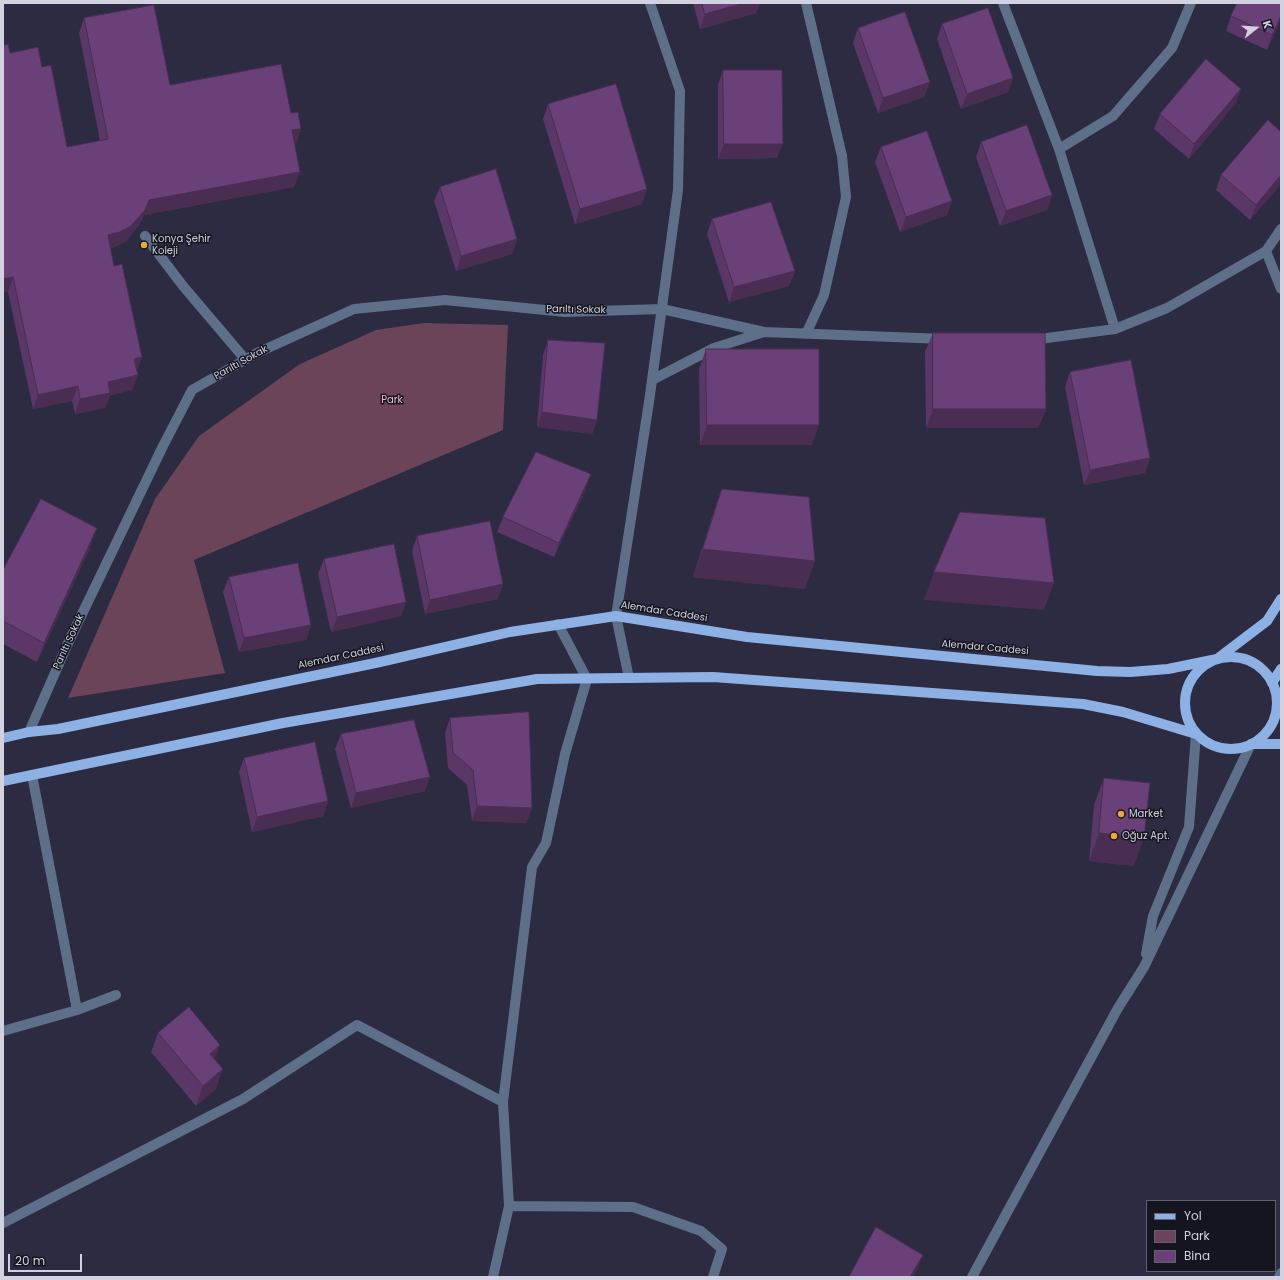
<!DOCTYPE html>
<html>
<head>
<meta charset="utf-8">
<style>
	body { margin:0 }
	#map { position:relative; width:1284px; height:1280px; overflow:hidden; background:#2c2b41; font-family:Poppins,sans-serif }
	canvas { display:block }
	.frame { position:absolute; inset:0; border:4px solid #d2d1df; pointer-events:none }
	.legend { position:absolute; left:1146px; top:1200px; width:130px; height:72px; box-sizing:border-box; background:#15151f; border:1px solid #61606c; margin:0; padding:5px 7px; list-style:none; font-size:12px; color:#d2d1df }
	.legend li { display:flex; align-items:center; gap:8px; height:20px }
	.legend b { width:20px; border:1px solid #61606c }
	.north { position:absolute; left:1236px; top:8px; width:40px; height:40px; -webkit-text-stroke:3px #15151f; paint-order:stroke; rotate:73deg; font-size:11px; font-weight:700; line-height:16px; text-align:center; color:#d2d1df }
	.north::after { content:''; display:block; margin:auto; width:14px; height:18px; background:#d2d1df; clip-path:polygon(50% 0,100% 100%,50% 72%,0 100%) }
	.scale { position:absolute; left:8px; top:1254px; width:74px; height:18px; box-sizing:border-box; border:2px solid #d2d1df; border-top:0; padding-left:5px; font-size:12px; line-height:14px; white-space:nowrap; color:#d2d1df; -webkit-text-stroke:3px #15151f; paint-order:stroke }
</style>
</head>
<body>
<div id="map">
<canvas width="1284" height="1280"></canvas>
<div class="frame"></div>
<ul class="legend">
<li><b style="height:5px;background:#8db1e5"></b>Yol</li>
<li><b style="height:11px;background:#6b4459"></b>Park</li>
<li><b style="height:11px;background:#694077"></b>Bina</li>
</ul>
<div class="north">K</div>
<div class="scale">20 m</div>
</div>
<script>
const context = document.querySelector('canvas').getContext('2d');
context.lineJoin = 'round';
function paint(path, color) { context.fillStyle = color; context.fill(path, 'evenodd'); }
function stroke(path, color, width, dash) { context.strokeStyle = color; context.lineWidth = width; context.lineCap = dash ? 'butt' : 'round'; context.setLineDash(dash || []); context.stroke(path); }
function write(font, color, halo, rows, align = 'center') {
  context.font = font + ' Poppins,sans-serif'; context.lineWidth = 3; context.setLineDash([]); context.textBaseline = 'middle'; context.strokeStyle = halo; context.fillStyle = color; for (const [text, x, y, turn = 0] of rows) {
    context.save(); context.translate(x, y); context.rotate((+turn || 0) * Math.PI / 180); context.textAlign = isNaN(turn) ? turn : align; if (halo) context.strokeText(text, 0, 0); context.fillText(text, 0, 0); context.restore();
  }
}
paint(new Path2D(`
	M424,323L508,325L503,430L194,560L225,673L68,698L155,499L199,436L300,364L376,330Z`), '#6b4459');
stroke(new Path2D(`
	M1003,3L1059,149L1115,329
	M1059,149L1113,116L1172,48L1191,3
	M145,236L183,286L245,359
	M1266,251L1281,289
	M806,334L824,295L846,197L842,156L806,3
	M1032,340L1115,329L1167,308L1266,251L1281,229
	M652,380L714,348L764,332
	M629,678L616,616L649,402L678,190L680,91L650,3
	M29,732L69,641L163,446L192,390L257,353L354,309L445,300L565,312L662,309L764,332L944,339
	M32,775L77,1010
	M1146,954L1153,916L1189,827L1196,734
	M3,1031L77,1010L116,995
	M503,1102L532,867L546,843L565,754L587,679L558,624
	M509,1206L633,1207L701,1231L722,1249L713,1277
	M3,1223L243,1099L357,1025L503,1102L509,1206L493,1277
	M972,1277L1118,1008L1144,967L1251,744
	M1279,1277L1281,1273`), '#5e7089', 10);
stroke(new Path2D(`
	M1185 703a46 46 0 1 1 92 0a46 46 0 1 1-92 0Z
	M1272,683L1281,669
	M3,738L29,732L58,729L380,662L510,632L616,616L747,637L1097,671L1130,672L1168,669L1217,659L1267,621L1281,599
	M1251,744H1281
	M3,781L283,723L537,679L713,677L1083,704L1123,712L1196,734`), '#8db1e5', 10);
paint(new Path2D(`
	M693,3H760L756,13L700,29Z
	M1231,16L1281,19L1267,50L1226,31Z
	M84,18L170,85L296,144H295L294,187L144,215L139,225L126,241L115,247L110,248L114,266L142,357L137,370L132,390L110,395L105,408L75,414L72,401L33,409L8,292L10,53L42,67L67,147L100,141L79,33Z
	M942,24L1013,78L1008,92L961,109L937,39Z
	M858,28L930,82L924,97L878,113L853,43Z
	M723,70L777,158L718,159V85Z
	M1241,89L1235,104L1189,159L1154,129L1160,114Z
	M548,104L647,189L642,204L575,224L543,119Z
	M981,142L1052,195L1047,210L1000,226L976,157Z
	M881,147L952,201L947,215L900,232L875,162Z
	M1221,175L1281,184L1250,220L1216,190Z
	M440,187L517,239L512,254L456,271L434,201Z
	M712,219L795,271L789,286L729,302L707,234Z
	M933,333L1046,409L1038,428H926L925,352Z
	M548,340L597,420L592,434L537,427L543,355Z
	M706,349L812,445H700L699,369Z
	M1070,372L1150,458L1145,473L1084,485L1065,387Z
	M586,489L554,557L497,532L503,517Z
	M722,489L805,589L693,577L712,517Z
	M417,536L498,599L425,614L412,551Z
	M90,548L37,662L3,644V570Z
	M324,559L406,602L401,616L331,632L318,574Z
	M229,577L311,625L306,640L239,652L223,592Z
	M450,718L532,808L526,823L472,821L467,785L448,768L445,733Z
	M341,734L425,791L351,808L335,749Z
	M244,758L328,801L323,816L252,832L239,772Z
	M1104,778L1134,866L1089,861L1094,805Z
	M158,1033L215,1060L216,1089L196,1106L151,1052Z`), '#5a3766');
paint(new Path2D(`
	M744,3H760L756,13L700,29L705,14Z
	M1281,16V19L1267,50L1272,35Z
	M1013,78L1008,92L961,109L967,94Z
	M930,82L924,97L878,113L883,98Z
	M1241,89L1235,104L1189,159L1194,144Z
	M301,129L296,144L287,145L292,130Z
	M724,144H783L777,158L718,159Z
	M300,172L294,187L144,215L139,225L126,241L115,247L102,250L108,235L149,200Z
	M1281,175V184L1250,220L1256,205Z
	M647,189L642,204L575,224L580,209Z
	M1052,195L1047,210L1000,226L1006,211Z
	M952,201L947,215L900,232L906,217Z
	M517,239L512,254L456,271L461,256Z
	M795,271L789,286L729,302L734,287Z
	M13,277L8,292L3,293V279Z
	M142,357L136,372L134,359Z
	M138,375L132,390L110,395L105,408L75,414L80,399L108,382Z
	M78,386L72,401L33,409L38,395Z
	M933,409H1046L1038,428H926Z
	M542,412L597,420L592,434L537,427Z
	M707,425H819L812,445H700Z
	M1150,458L1145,473L1084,485L1090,470Z
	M591,474L586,489L554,557L559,543Z
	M97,528L90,548L37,662L44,643Z
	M703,549L815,561L805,589L693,577Z
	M934,572L1054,583L1044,610L924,600Z
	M503,584L498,599L425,614L430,600Z
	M406,602L401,616L331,632L337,617Z
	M311,625L306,640L239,652L244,638Z
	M430,777L425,791L351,808L356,793Z
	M328,801L323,816L252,832L257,817Z
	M477,806L532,808L526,823L472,821Z
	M1099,833L1144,838L1134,866L1089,861Z
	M220,1045L213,1064L210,1054Z
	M223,1069L216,1089L196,1106L203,1086Z
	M923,1255L917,1270L913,1277H910Z`), '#4a2d53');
const building = new Path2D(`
	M702,3H744L705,14Z
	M1237,3H1281V16L1272,35L1231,16Z
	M154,5L170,85L281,64L291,113L298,112L301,129L292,130L300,172L149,200L145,210L131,226L120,232L108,235L114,266L122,264L142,357L134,359L138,375L108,382L110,393L80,399L78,386L38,395L13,277L3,279V45L8,44L10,53L38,47L42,67L51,65L67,147L108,139L84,18Z
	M988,8L1013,78L967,94L942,24Z
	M905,12L930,82L883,98L858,28Z
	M1206,59L1241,89L1194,144L1160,114Z
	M723,70H782L783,144H724Z
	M616,84L647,189L580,209L548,104Z
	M1268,120L1281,132V175L1256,205L1221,175Z
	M1027,125L1052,195L1006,211L981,142Z
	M927,131L952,201L906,217L881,147Z
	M496,169L517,239L461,256L440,187Z
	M771,202L795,271L734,287L712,219Z
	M933,333H1045L1046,409H933Z
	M548,340L605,343L597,420L542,412Z
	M706,349H819V425H707Z
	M1131,360L1150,458L1090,470L1070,372Z
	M536,452L591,474L559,543L503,517Z
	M722,489L809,497L815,561L703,549Z
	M41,499L97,528L44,643L3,621V570Z
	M960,512L1045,518L1054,583L934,572Z
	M490,521L503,584L430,600L417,536Z
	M394,544L406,602L337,617L324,559Z
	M298,563L311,625L244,638L229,577Z
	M529,712L532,808L477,806L473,770L453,753L450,718Z
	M414,720L430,777L356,793L341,734Z
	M315,742L328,801L257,817L244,758Z
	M1104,778L1150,783L1144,838L1099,833Z
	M189,1007L220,1045L210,1054L223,1069L203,1086L158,1033Z
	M876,1227L923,1255L910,1277H849Z`);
paint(building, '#694077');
stroke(building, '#4a2d53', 1);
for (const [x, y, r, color] of [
	[144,245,4,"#eba93a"],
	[1121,814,4,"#eba93a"],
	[1114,836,4,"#eba93a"]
]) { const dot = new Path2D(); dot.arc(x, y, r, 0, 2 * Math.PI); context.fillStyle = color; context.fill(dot); stroke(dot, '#15151f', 1.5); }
write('10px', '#d2d1df', '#15151f', [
	["Konya Şehir",152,239],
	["Koleji",152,251],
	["Market",1129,814],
	["Oğuz Apt.",1122,836]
], 'left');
write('10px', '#d2d1df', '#15151f', [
	["Parıltı Sokak",576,310,1],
	["Parıltı Sokak",241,363,-29],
	["Alemdar Caddesi",664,612,9],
	["Parıltı Sokak",69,642,-65],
	["Alemdar Caddesi",985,648,5],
	["Alemdar Caddesi",341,657,-12]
]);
write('10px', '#f7bcdb', '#15151f', [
	["Park",392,400]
]);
</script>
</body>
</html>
